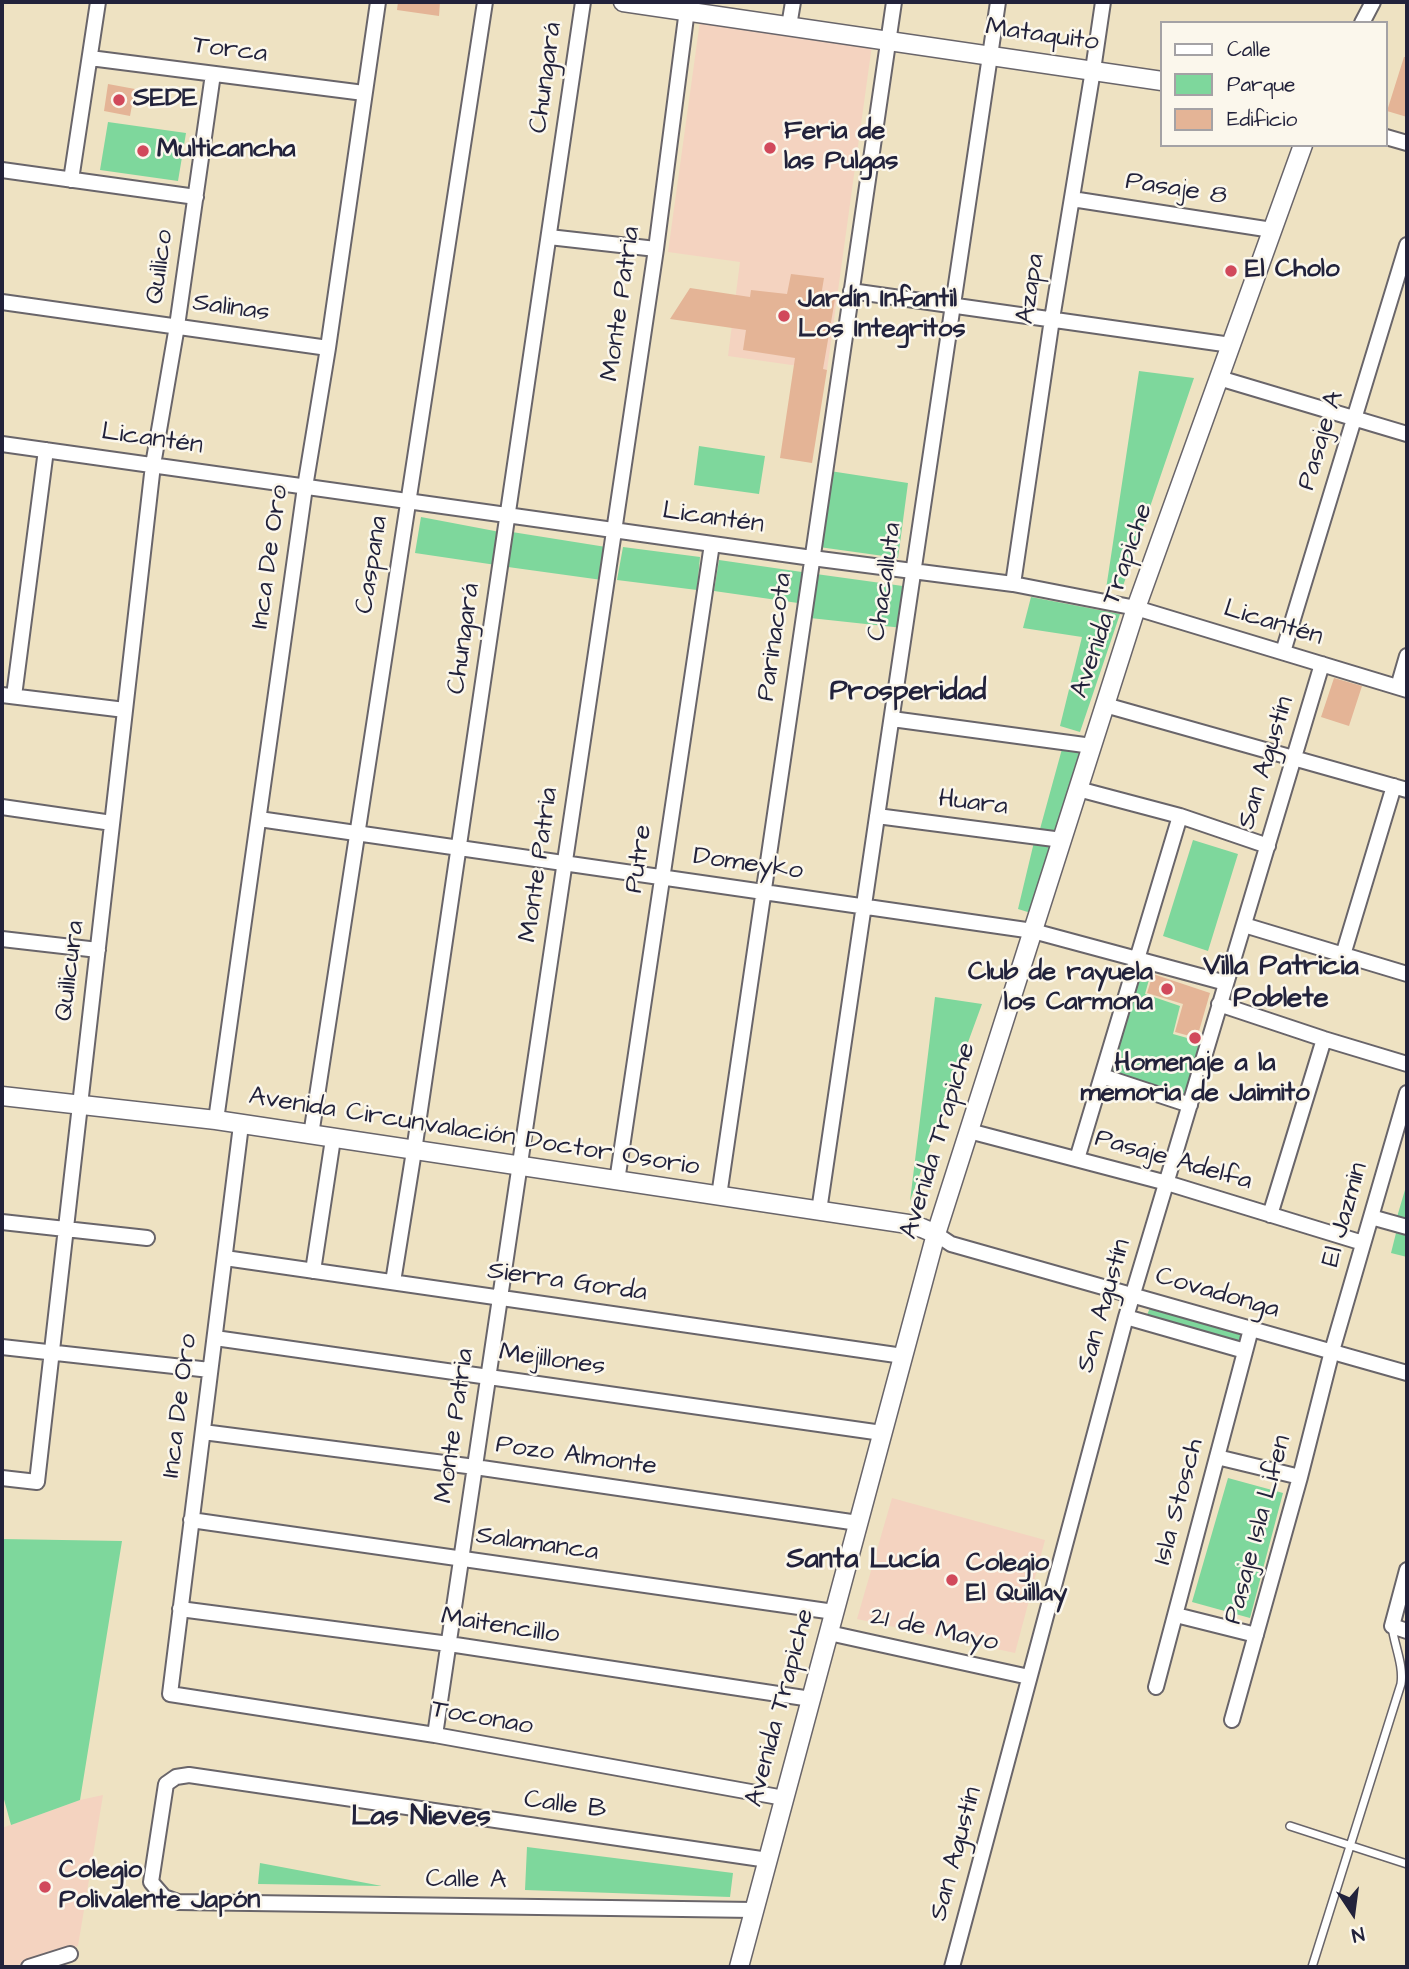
<!DOCTYPE html>
<html>
<head>
<meta charset="utf-8">
<style>
	body { margin:0 }
	#map { position:relative; width:1409px; height:1969px; overflow:hidden; background:#eee2c2; font-family:"Architects Daughter",sans-serif }
	canvas { display:block }
	.frame { position:absolute; inset:0; border:4px solid #22223b; pointer-events:none }
	.legend { position:absolute; left:1160px; top:21px; width:228px; height:126px; box-sizing:border-box; background:#fbf7ec; border:2px solid #a4a2a5; margin:0; padding:9px 12px; list-style:none; font-size:21px; color:#22223b }
	.legend li { display:flex; align-items:center; gap:14px; height:35px }
	.legend b { width:35px; border:2px solid #a4a2a5 }
	.north { position:absolute; left:1318px; top:1878px; width:70px; height:70px; -webkit-text-stroke:5px #fbf7ec; paint-order:stroke; rotate:167deg; font-size:19px; font-weight:700; line-height:28px; text-align:center; color:#22223b }
	.north::after { content:''; display:block; margin:auto; width:24px; height:32px; background:#22223b; clip-path:polygon(50% 0,100% 100%,50% 72%,0 100%) }
</style>
</head>
<body>
<div id="map">
<canvas width="1409" height="1969"></canvas>
<div class="frame"></div>
<ul class="legend">
<li><b style="height:9px;background:#fff"></b>Calle</li>
<li><b style="height:19px;background:#7ed79c"></b>Parque</li>
<li><b style="height:19px;background:#e4b496"></b>Edificio</li>
</ul>
<div class="north">N</div>
</div>
<script>
const context = document.querySelector('canvas').getContext('2d');
context.lineJoin = 'round';
function paint(path, color) { context.fillStyle = color; context.fill(path, 'evenodd'); }
function stroke(path, color, width, dash) { context.strokeStyle = color; context.lineWidth = width; context.lineCap = dash ? 'butt' : 'round'; context.setLineDash(dash || []); context.stroke(path); }
function write(font, color, halo, rows, align = 'center') {
  context.font = font + ' "Architects Daughter",sans-serif'; context.lineWidth = 5; context.setLineDash([]); context.textBaseline = 'middle'; context.strokeStyle = halo; context.fillStyle = color; for (const [text, x, y, turn = 0] of rows) {
    context.save(); context.translate(x, y); context.rotate((+turn || 0) * Math.PI / 180); context.textAlign = isNaN(turn) ? turn : align; if (halo) context.strokeText(text, 0, 0); context.fillText(text, 0, 0); context.restore();
  }
}
paint(new Path2D(`
	M700,21L872,45L827,370L728,356L740,262L668,252Z
	M892,1498L1045,1540L1015,1653L857,1619Z
	M103,1795L78,1946L11,1967H2V1828L80,1800Z`), '#f4d3c0');
paint(new Path2D(`
	M108,122L186,133L178,181L100,170Z
	M1139,371L1194,378L1123,586L1106,589Z
	M699,446L765,456L759,494L694,485Z
	M830,471L908,483L898,558L819,547Z
	M421,517L500,532L496,565L415,553Z
	M512,532L606,547L602,580L508,567Z
	M623,547L700,557L697,590L617,580Z
	M719,560L802,572L798,603L714,591Z
	M816,574L910,587L903,628L810,618Z
	M1031,597L1120,614L1080,732L1060,726L1082,637L1023,628Z
	M1062,749L1080,751L1055,831L1040,829Z
	M1193,840L1238,854L1208,951L1163,936Z
	M1034,842L1051,846L1031,913L1018,909Z
	M1137,960L1153,965L1145,994L1180,1006L1173,1034L1205,1043L1188,1102L1105,1075Z
	M935,997L982,1004L910,1201Z
	M1407,1183V1220L1397,1217Z
	M1396,1233L1407,1236V1257L1391,1253Z
	M1152,1303L1246,1331L1243,1344L1147,1315Z
	M1228,1478L1283,1493L1250,1618L1192,1602Z
	M2,1539L122,1541L80,1800L11,1825L2,1792Z
	M527,1847L733,1873L730,1897L525,1890Z
	M260,1863L382,1886L258,1884Z`), '#7ed79c');
paint(new Path2D(`
	M398,2H440L439,16L397,10Z
	M1404,57H1407V117L1387,111Z
	M108,84L135,89L130,116L104,111Z
	M791,274L824,278L821,296L835,299L823,369L827,370L812,463L780,458L795,358L743,350L746,330L670,319L690,288L750,297L751,290L787,294Z
	M1334,678L1362,686L1349,726L1321,717Z
	M1153,974L1210,993L1197,1038L1175,1032L1183,1004L1147,993Z`), '#e4b496');
const service = new Path2D(`
	M1290,1826L1407,1864
	M1312,1967L1401,1684C1404,1665 1394,1645 1392,1626`);
const minor = new Path2D(`
	M1362,23L1373,2
	M789,26L793,2
	M90,58L364,93
	M1386,137L1407,143
	M2,170L196,197
	M71,180L98,2
	M1072,199L1272,230
	M549,237L656,249
	M851,291L1231,345
	M2,302L328,348
	M1219,378L1407,434
	M2,444L812,558L1013,584L1136,608L1407,690
	M1013,584L1052,319L1093,70L1103,2
	M1283,652L1407,245
	M1398,687L1407,656
	M2,695L125,710
	M14,696L46,450
	M1105,705L1407,790
	M892,719L1092,746
	M1078,789L1180,816L1268,846
	M2,807L112,823
	M877,816L1062,840
	M259,819L1033,931L1226,983
	M1244,925L1407,974
	M2,939L98,950
	M1343,955L1394,786
	M1219,1004L1324,1039L1407,1064
	M1102,1076L1190,1105
	M216,1120L305,487L328,348L378,2
	M241,1125L170,1694L435,1735L784,1798
	M969,1131L1167,1183L1363,1243
	M311,1135L485,2
	M1077,1159L1180,816
	M617,1181L712,544
	M719,1196L894,2
	M819,1211C879,808 936,405 998,2
	M1270,1215L1324,1039
	M1371,1217L1407,1227
	M2,1222L147,1238
	M936,1234L951,1244L1407,1373
	M225,1258L903,1356
	M313,1271L333,1139
	M393,1282L414,1151L583,2
	M1126,1317L1245,1351
	M215,1338L882,1433
	M2,1347L210,1370
	M203,1432L475,1467L858,1523
	M1217,1457L1300,1477
	M2,1478L37,1482L153,465L177,326L213,74
	M191,1520L834,1612
	M1407,1570L1392,1626L1407,1631
	M180,1609L449,1644L811,1699
	M1176,1615L1256,1635
	M829,1633L1029,1677
	M1156,1687L1251,1329
	M1232,1720L1300,1477L1332,1351L1407,1093
	M435,1735L656,249L688,2
	M754,1910L178,1902L164,1897L151,1882L166,1784L176,1777L189,1775L768,1860
	M29,1967L70,1954
	M952,1967L1126,1317L1322,664`);
const tertiary = new Path2D(`
	M623,2L1162,81
	M2,1096L216,1120L908,1224L922,1228L936,1234
	M739,1967L936,1234L1136,608L1303,145`);
stroke(service, '#69656a', 10);
stroke(minor, '#69656a', 18);
stroke(tertiary, '#69656a', 21);
stroke(service, '#fff', 7);
stroke(minor, '#fff', 14);
stroke(tertiary, '#fff', 18);
for (const [x, y, r, color] of [
	[119,100,7,"#d1495b"],
	[770,148,7,"#d1495b"],
	[143,151,7,"#d1495b"],
	[1231,271,7,"#d1495b"],
	[784,316,7,"#d1495b"],
	[1167,989,7,"#d1495b"],
	[1195,1038,7,"#d1495b"],
	[952,1580,7,"#d1495b"],
	[45,1887,7,"#d1495b"]
]) { const dot = new Path2D(); dot.arc(x, y, r, 0, 2 * Math.PI); context.fillStyle = color; context.fill(dot); stroke(dot, '#fbf7ec', 2.5); }
write('26px', '#22223b', '#fbf7ec', [
	["Mataquito",1042,36,8],
	["Torca",230,51,7],
	["Chungará",547,78,-82],
	["Pasaje 8",1176,190,9],
	["Quilico",161,267,-82],
	["Azapa",1032,289,-81],
	["Monte Patria",622,304,-82],
	["Salinas",231,309,8],
	["Licantén",152,440,8],
	["Pasaje A",1322,441,-73],
	["Licantén",713,519,8],
	["Inca De Oro",271,557,-82],
	["Caspana",373,565,-81],
	["Chacalluta",886,582,-82],
	["Avenida Trapiche",1113,601,-71],
	["Licantén",1273,624,17],
	["Parinacota",776,637,-82],
	["Chungará",465,639,-82],
	["San Agustín",1267,763,-73],
	["Huara",973,804,7],
	["Putre",640,859,-82],
	["Monte Patria",540,865,-82],
	["Domeyko",748,865,8],
	["Quilicura",71,971,-83],
	["Avenida Circunvalación Doctor Osorio",474,1133,9],
	["Avenida Trapiche",939,1141,-73],
	["Pasaje Adelfa",1173,1161,16],
	["El Jazmin",1346,1215,-74],
	["Sierra Gorda",567,1283,8],
	["Covadonga",1217,1294,16],
	["San Agustín",1105,1306,-74],
	["Mejillones",552,1361,8],
	["Inca De Oro",181,1406,-83],
	["Monte Patria",456,1426,-82],
	["Pozo Almonte",576,1457,8],
	["Isla Stosch",1180,1502,-75],
	["Pasaje Isla Lifen",1259,1530,-75],
	["Salamanca",537,1545,8],
	["Maitencillo",500,1627,9],
	["21 de Mayo",934,1631,12],
	["Avenida Trapiche",781,1708,-75],
	["Toconao",482,1719,10],
	["Calle B",565,1806,8],
	["San Agustín",957,1854,-75],
	["Calle A",466,1881,1]
]);
write('bold 26px', '#22223b', '#fbf7ec', [
	["SEDE",133,100],
	["Feria de",784,133],
	["las Pulgas",784,163],
	["Multicancha",157,151],
	["El Cholo",1245,271],
	["Jardín Infantil",798,301],
	["Los Integritos",798,331],
	["Club de rayuela",1153,974,"right"],
	["los Carmona",1153,1004,"right"],
	["Homenaje a la",1195,1065,"center"],
	["memoria de Jaimito",1195,1095,"center"],
	["Colegio",966,1565],
	["El Quillay",966,1595],
	["Colegio",59,1872],
	["Polivalente Japón",59,1902]
], 'left');
write('bold 28px', '#22223b', '#fbf7ec', [
	["Prosperidad",908,693],
	["Villa Patricia",1281,968],
	["Poblete",1281,1000],
	["Santa Lucía",863,1561],
	["Las Nieves",421,1818]
]);
</script>
</body>
</html>
